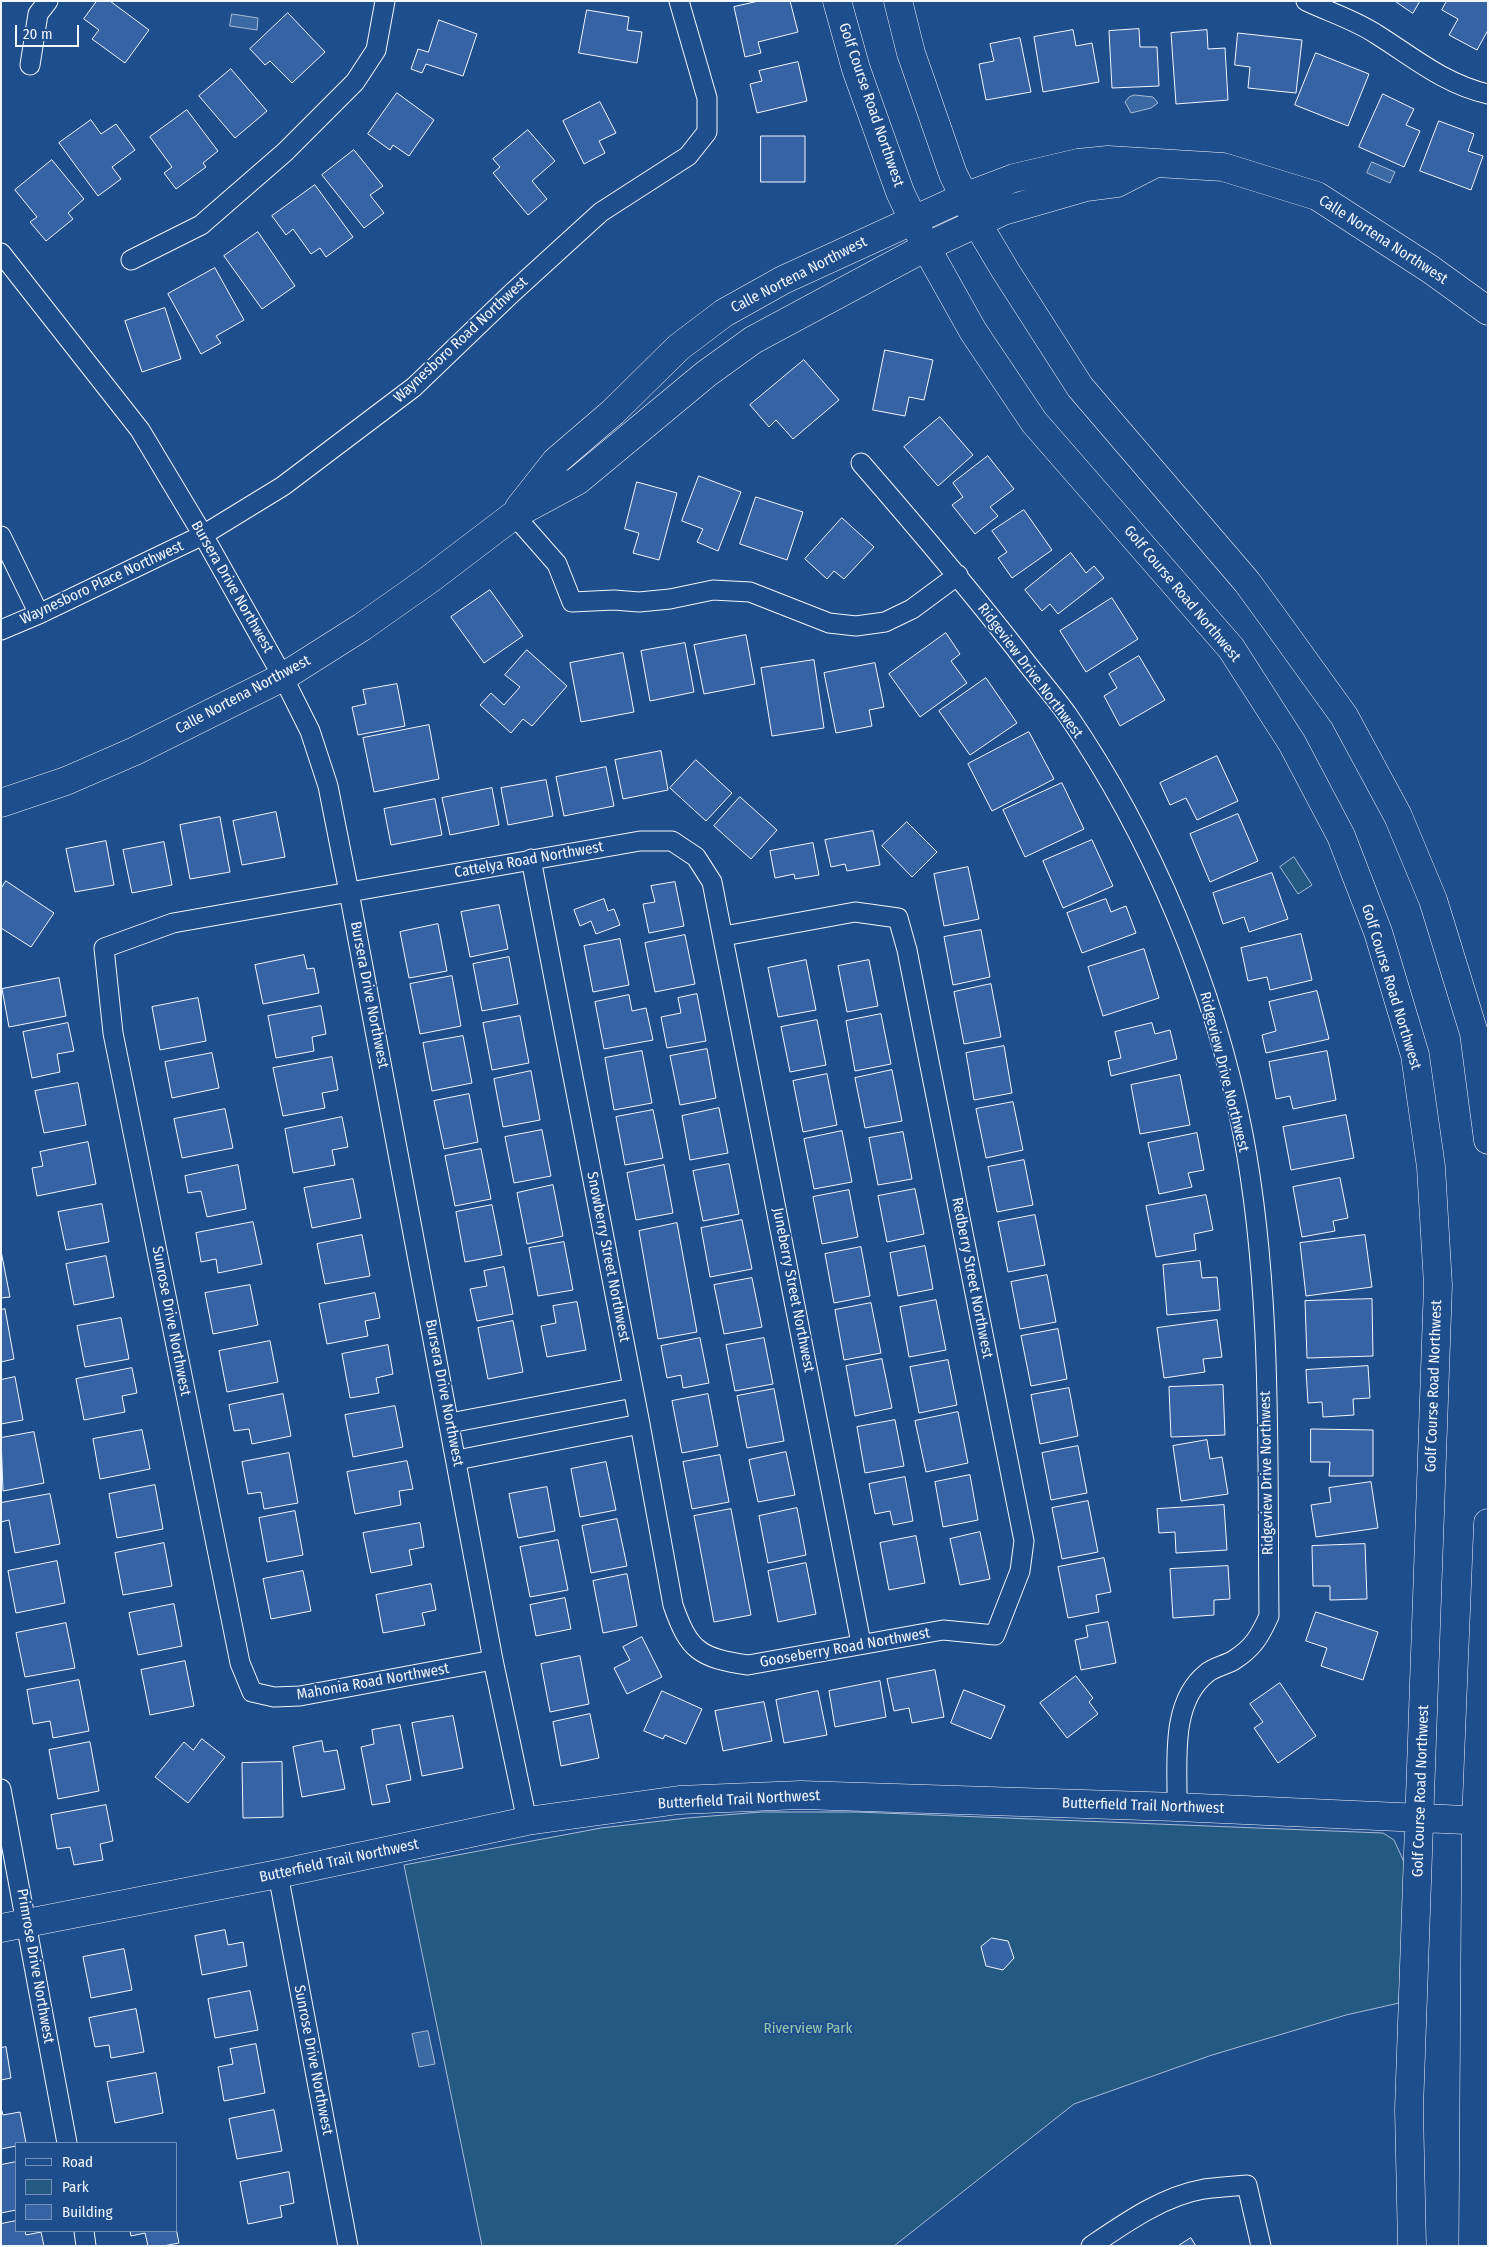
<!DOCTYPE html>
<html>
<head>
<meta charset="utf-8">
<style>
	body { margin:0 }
	#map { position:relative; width:1489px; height:2247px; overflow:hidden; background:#1f4e8c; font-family:"Fira Sans Condensed",sans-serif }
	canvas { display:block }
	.frame { position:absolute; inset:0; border:2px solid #f2f6ff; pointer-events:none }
	.legend { position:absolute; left:15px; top:2142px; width:162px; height:90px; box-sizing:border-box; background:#1f4e8c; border:1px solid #7391ba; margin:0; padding:6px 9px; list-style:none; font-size:15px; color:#f2f6ff }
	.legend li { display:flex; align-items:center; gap:10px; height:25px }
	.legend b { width:25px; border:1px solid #7391ba }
	.scale { position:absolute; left:15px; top:25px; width:64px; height:22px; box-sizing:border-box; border:2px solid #f2f6ff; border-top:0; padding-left:6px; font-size:15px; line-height:18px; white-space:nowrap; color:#f2f6ff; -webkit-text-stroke:4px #1f4e8c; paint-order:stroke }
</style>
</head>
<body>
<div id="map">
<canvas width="1489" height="2247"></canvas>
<div class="frame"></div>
<ul class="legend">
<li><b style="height:6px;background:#1f4e8c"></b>Road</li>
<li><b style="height:14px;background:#245a82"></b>Park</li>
<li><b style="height:14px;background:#3563a3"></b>Building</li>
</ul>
<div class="scale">20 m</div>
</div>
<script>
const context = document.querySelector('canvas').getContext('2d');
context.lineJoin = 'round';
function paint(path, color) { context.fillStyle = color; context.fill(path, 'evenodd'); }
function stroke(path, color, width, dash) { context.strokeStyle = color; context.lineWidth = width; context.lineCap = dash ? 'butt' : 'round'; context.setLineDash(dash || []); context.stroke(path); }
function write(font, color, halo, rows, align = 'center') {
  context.font = font + ' "Fira Sans Condensed",sans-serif'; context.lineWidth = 4; context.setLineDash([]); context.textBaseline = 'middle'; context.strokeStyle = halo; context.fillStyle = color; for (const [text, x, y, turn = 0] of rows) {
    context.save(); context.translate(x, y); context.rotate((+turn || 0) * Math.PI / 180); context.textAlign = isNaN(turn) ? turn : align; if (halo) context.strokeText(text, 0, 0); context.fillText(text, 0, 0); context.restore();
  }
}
const green = new Path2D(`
	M1294,857L1312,885L1298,894L1280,867Z
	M762,1812H857L1383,1833L1394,1840L1405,1864L1399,2003L1346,2015L1212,2055L1074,2104L894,2246H482L404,1865L601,1828L687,1818Z`);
paint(green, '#245a82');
stroke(green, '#a8bbd7', 1);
const water = new Path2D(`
	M232,14L258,18L257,30L230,26Z
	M1135,95L1153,97L1158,103L1151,108L1131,113L1125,102L1129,97Z
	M1372,162L1395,172L1390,183L1367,173Z
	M428,2031L435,2064L419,2067L412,2034Z`);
paint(water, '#3b69a3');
stroke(water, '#a8bbd7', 1);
const building = new Path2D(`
	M97,1H110L149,30L125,63L92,39L99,30L84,19Z
	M759,1H790L798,32L758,42L761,53L745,57L734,7Z
	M1395,1H1420L1413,13Z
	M1447,1H1488V30L1477,50L1449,35L1458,19L1442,10Z
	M587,10L629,17L627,30L642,32L637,63L579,53Z
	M288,13L325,52L292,83L270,61L265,65L250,49Z
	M439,20L477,34L463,76L426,64L422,73L411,69L418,49L428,52Z
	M1139,29L1140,47H1157L1159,86L1112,88L1109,31Z
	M1073,30L1076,46L1092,43L1099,82L1043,92L1034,37Z
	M1207,30L1208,49L1225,48L1228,100L1176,104L1171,33Z
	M1238,33L1302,40L1296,93L1248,88L1250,67L1235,65Z
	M1020,38L1031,92L986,100L979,64L994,61L990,44Z
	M1316,53L1369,74L1348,126L1295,105Z
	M798,62L807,101L757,113L750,84L762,81L759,71Z
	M231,69L267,111L235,138L199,96Z
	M397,93L434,120L409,156L393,145L390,150L368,134Z
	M1383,94L1414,109L1406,125L1420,131L1404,167L1359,147Z
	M600,102L616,133L599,141L605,153L584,164L563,121Z
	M187,110L218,151L203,163L206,167L176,189L164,173L172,167L150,137Z
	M91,120L101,134L116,124L135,150L112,167L121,179L98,196L59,143Z
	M1439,121L1474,134L1468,151L1483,156L1471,190L1420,171Z
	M528,130L555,161L532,181L547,199L528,215L493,173L500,167L493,159Z
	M761,136H805V182H761Z
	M354,150L383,186L370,195L384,213L364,228L322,175Z
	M52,160L84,199L68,213L73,219L46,241L30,222L37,217L15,190Z
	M315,185L353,237L326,257L320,248L311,254L293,229L286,235L272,216Z
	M258,232L295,286L262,309L224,256Z
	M215,268L244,320L216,336L221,343L201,354L168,294Z
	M165,308L181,359L142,372L125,321Z
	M885,350L933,360L924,400L909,397L905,416L873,410Z
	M804,360L839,400L793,439L776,420L769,427L750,405Z
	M940,417L973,455L938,486L904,447Z
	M988,456L1014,489L990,507L998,516L975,534L952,505L963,497L953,483Z
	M699,476L741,492L718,551L697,542L703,529L682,521Z
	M637,482L677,493L659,560L633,553L639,533L625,529Z
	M756,497L803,512L787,560L740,544Z
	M1024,510L1052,550L1012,578L998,558L1007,552L992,531Z
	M842,518L874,547L844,579L834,571L827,579L805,559Z
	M1071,553L1086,573L1094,566L1104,578L1058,614L1050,604L1042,611L1025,590Z
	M490,590L523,636L484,663L451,617Z
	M1112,598L1138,639L1086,672L1060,631Z
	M946,633L960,654L951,661L967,683L920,717L889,674Z
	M746,635L755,684L704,694L694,645Z
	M685,643L694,692L650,701L641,651Z
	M527,650L567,686L532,726L523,719L511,733L480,705L491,693L504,705L520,687L505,675Z
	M623,653L634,712L581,722L570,663Z
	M1139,656L1165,700L1120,726L1104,696L1117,688L1109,674Z
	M814,660L824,728L772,736L761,668Z
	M875,663L884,707L869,710L872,726L836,733L824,673Z
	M986,678L1017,723L970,755L939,711Z
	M397,684L405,726L358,735L352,707L366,704L363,690Z
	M429,725L439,779L374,792L363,738Z
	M1029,732L1054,779L992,811L968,764Z
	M661,751L668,790L623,799L615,760Z
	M1217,756L1238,801L1197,820L1186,798L1170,805L1160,783Z
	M696,760L732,793L706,821L670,788Z
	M606,767L614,806L564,816L556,777Z
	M546,780L553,816L508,825L501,788Z
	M1062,783L1084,829L1025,857L1003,810Z
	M492,788L499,825L450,835L442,798Z
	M740,797L777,830L751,859L714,826Z
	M435,799L442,835L391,845L384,809Z
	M276,812L285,857L242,865L233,821Z
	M1238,814L1258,861L1210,882L1190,834Z
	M220,817L230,872L190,879L180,825Z
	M907,822L937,852L912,877L882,846Z
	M873,831L880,865L847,871L845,864L831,867L825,840Z
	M1092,840L1113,886L1063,908L1043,861Z
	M106,841L114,885L75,892L66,849Z
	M164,842L172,885L132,893L123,850Z
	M813,843L819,875L795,879L794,874L775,878L770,851Z
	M968,867L979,919L944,926L934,874Z
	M1272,873L1288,919L1249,932L1244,917L1223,924L1213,893Z
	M6,881L54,913L31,947L1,928V889Z
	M675,882L684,926L649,933L643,904L655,902L651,886Z
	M604,899L608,911L614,909L620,925L596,934L591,921L580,926L574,910Z
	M1106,899L1111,912L1126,906L1136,933L1082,953L1067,913Z
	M499,905L508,949L470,957L461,912Z
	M438,924L447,971L409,978L400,932Z
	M981,930L990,977L953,985L944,937Z
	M1301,934L1312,980L1270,990L1267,977L1248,981L1241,948Z
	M685,935L695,984L655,992L645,943Z
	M620,939L629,985L593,992L584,946Z
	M1144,949L1159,998L1103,1016L1088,967Z
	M304,955L307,969L314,968L319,993L263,1004L255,965Z
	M509,957L518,1004L482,1011L473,964Z
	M806,960L816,1010L778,1017L768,968Z
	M869,960L878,1006L847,1012L838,966Z
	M452,976L461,1026L420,1034L410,984Z
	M59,978L66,1016L9,1027L2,989Z
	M991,984L1001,1037L964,1044L954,992Z
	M1317,991L1329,1039L1266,1053L1262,1035L1276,1031L1269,1002Z
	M697,994L706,1041L667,1048L661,1017L681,1013L678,998Z
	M629,995L632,1011L646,1008L653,1040L604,1049L595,1002Z
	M198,998L206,1041L160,1050L152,1007Z
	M321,1006L326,1034L312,1037L314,1051L276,1058L268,1016Z
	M881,1014L891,1064L855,1071L846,1021Z
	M520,1016L529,1063L492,1070L483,1023Z
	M817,1020L826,1065L790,1072L781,1027Z
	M68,1023L74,1051L57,1054L60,1072L32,1078L23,1032Z
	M1152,1023L1155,1034L1170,1030L1177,1059L1111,1076L1108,1061L1121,1058L1115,1032Z
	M463,1036L472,1083L432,1091L423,1043Z
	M1004,1046L1012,1093L974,1100L966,1053Z
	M707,1049L716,1098L680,1105L670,1056Z
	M642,1051L652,1103L614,1110L605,1058Z
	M1327,1051L1336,1100L1293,1109L1290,1096L1276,1099L1269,1062Z
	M212,1053L219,1088L172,1098L165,1062Z
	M332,1057L338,1090L322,1093L325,1108L283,1116L273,1068Z
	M892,1070L902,1121L865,1128L855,1078Z
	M531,1071L540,1120L503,1127L494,1079Z
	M827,1074L837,1125L803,1132L793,1081Z
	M1180,1075L1190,1125L1140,1134L1131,1085Z
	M78,1083L86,1125L44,1133L35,1091Z
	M469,1094L478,1142L444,1149L434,1101Z
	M1013,1102L1023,1150L986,1158L976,1109Z
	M719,1108L728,1153L690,1160L682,1116Z
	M225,1109L233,1148L182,1158L174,1119Z
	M653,1110L663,1158L625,1165L616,1117Z
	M1346,1115L1354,1158L1291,1170L1283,1127Z
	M342,1117L348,1147L332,1150L335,1165L293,1173L285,1129Z
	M542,1130L551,1176L514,1183L505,1137Z
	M842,1131L852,1182L814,1189L804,1139Z
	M903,1132L912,1179L878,1185L869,1138Z
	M1197,1133L1204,1170L1188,1173L1192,1187L1159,1194L1148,1143Z
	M88,1142L96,1184L37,1196L32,1168L43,1166L40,1152Z
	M481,1149L491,1199L455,1206L445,1156Z
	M1024,1160L1033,1205L997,1212L988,1167Z
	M729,1164L739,1214L703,1221L693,1171Z
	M238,1165L246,1209L207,1217L201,1191L188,1193L185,1176Z
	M664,1165L673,1213L636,1220L627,1173Z
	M1340,1178L1348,1218L1333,1221L1335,1231L1302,1237L1293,1187Z
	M353,1179L361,1218L312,1228L304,1188Z
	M553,1185L563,1236L527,1244L517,1193Z
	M915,1189L924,1234L887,1242L878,1196Z
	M849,1190L858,1237L822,1244L813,1197Z
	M1206,1195L1213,1230L1194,1234L1196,1250L1156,1257L1146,1206Z
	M102,1204L109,1242L66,1250L58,1212Z
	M492,1205L502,1255L465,1262L456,1212Z
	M1035,1215L1045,1265L1008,1272L998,1222Z
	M742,1220L752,1269L710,1277L701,1228Z
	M253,1222L262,1264L218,1273L216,1259L201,1262L196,1233Z
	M677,1223L697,1332L658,1339L639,1231Z
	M362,1235L370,1276L325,1284L317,1244Z
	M1365,1235L1372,1287L1306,1296L1300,1243Z
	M564,1242L573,1290L538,1296L529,1248Z
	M925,1246L933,1289L898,1296L890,1253Z
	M861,1247L870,1296L834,1303L825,1254Z
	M1,1251L10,1297L1,1298Z
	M106,1256L114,1297L74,1305L66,1264Z
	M1200,1261L1202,1278L1217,1277L1220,1310L1167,1315L1163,1265Z
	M504,1267L513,1314L477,1321L470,1289L487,1286L484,1271Z
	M1047,1275L1056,1322L1020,1329L1011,1282Z
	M752,1278L762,1327L724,1334L714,1285Z
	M250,1285L258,1325L213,1334L205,1293Z
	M375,1293L380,1318L365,1321L368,1336L327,1344L319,1304Z
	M1372,1299L1373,1356L1307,1358L1305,1301Z
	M936,1300L946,1350L909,1357L900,1307Z
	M577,1302L586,1350L547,1357L541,1326L556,1323L553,1306Z
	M871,1303L881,1353L844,1360L835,1310Z
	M5,1309L14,1359L1,1362V1310Z
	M121,1318L129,1359L85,1367L77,1326Z
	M1217,1320L1222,1357L1203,1359L1205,1372L1164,1378L1157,1328Z
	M513,1321L523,1372L488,1379L478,1328Z
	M1058,1329L1067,1379L1031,1386L1021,1336Z
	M700,1338L709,1383L683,1388L681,1375L667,1378L661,1346Z
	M764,1338L773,1384L735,1391L726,1345Z
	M270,1341L278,1382L227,1392L219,1351Z
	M388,1345L393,1374L376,1378L379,1393L350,1398L342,1354Z
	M882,1359L892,1408L855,1416L846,1366Z
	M948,1360L957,1405L919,1413L910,1367Z
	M1368,1366L1370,1398L1353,1399L1354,1415L1323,1417L1322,1402L1308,1403L1306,1370Z
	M132,1368L137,1393L122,1396L125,1412L84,1420L76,1379Z
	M15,1377L23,1420L1,1424V1380Z
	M1223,1385L1225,1435L1171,1437L1169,1387Z
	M1069,1388L1078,1436L1040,1444L1031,1395Z
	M774,1389L784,1441L747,1448L737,1396Z
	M283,1394L291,1436L252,1444L249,1429L234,1431L229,1405Z
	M708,1394L718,1446L682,1453L672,1401Z
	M395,1406L403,1447L353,1457L345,1415Z
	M958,1412L968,1463L926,1472L915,1421Z
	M895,1420L904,1466L865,1473L857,1427Z
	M1311,1429L1373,1430V1476H1329L1330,1462H1311Z
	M142,1430L150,1469L100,1479L93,1439Z
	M34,1432L44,1483L3,1491L1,1438Z
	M1207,1440L1210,1459L1222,1457L1228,1494L1181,1501L1173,1446Z
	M1078,1446L1087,1493L1051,1500L1042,1453Z
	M786,1452L795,1495L758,1502L749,1460Z
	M289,1453L298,1503L264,1509L261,1492L248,1494L242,1462Z
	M720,1455L729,1502L692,1509L683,1462Z
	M407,1461L413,1489L399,1491L401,1505L355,1514L347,1472Z
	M606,1462L616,1510L580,1517L571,1469Z
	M970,1475L978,1520L943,1527L935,1482Z
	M905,1477L913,1521L893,1525L890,1511L875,1514L869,1484Z
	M1371,1482L1378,1528L1316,1537L1311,1505L1331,1502L1329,1488Z
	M155,1485L163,1529L117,1538L109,1494Z
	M547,1487L555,1531L518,1538L509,1494Z
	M50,1494L60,1544L15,1553L9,1520L1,1522V1503Z
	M1088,1501L1098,1552L1062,1559L1052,1508Z
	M1224,1505L1227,1550L1176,1553L1175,1532L1159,1533L1157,1509Z
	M797,1508L806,1555L768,1563L759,1516Z
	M731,1509L751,1615L714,1622L694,1516Z
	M295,1511L303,1555L267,1562L259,1518Z
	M617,1519L627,1566L591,1573L582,1526Z
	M420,1523L424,1547L409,1550L412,1565L371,1573L363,1533Z
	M980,1532L990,1579L960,1585L950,1539Z
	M916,1536L925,1583L889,1590L880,1543Z
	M558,1540L568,1590L530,1597L520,1547Z
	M164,1543L172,1586L123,1595L115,1553Z
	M1365,1544L1367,1599L1330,1600V1586H1313L1312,1546Z
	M1104,1558L1111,1592L1096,1595L1099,1612L1068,1618L1058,1567Z
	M57,1561L65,1603L16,1613L8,1571Z
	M806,1563L816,1614L778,1622L768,1571Z
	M1228,1566L1230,1599L1214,1600V1615L1173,1618L1170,1569Z
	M303,1571L311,1611L271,1619L263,1579Z
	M627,1574L637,1626L603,1633L593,1581Z
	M431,1584L436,1610L422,1613L425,1625L383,1633L376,1595Z
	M565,1598L571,1629L536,1636L530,1605Z
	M174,1604L182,1646L138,1655L129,1613Z
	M1316,1612L1378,1632L1363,1680L1321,1666L1327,1648L1306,1641Z
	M1108,1622L1116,1663L1081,1670L1075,1640L1088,1637L1086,1626Z
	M66,1623L75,1668L25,1677L16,1633Z
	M642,1637L662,1677L627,1694L614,1668L630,1660L623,1647Z
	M580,1656L589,1704L550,1712L541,1664Z
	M185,1661L194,1706L150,1715L141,1670Z
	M935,1670L944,1717L912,1723L909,1708L894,1711L887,1679Z
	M1076,1676L1093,1698L1089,1702L1098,1714L1067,1738L1040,1703Z
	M79,1680L89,1731L53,1738L50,1721L33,1724L27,1690Z
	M880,1681L886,1717L835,1727L829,1691Z
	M1280,1683L1316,1736L1278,1763L1254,1728L1263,1722L1250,1704Z
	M964,1690L1005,1706L991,1739L951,1723Z
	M662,1691L702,1709L686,1744L665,1735L663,1739L644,1731Z
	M818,1691L827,1735L784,1743L776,1700Z
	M764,1702L772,1741L723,1751L715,1711Z
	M590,1714L599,1758L561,1766L553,1722Z
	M453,1716L463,1768L422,1776L412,1723Z
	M400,1725L411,1780L386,1785L390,1802L372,1805L361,1747L374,1744L372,1730Z
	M202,1739L225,1757L188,1803L155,1777L184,1742L193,1750Z
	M322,1741L324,1752L337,1750L345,1789L302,1797L293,1747Z
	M90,1742L99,1791L58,1799L49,1750Z
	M282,1762L283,1817L243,1818L242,1763Z
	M106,1805L113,1841L100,1844L103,1860L74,1865L70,1847L57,1849L51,1815Z
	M225,1930L228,1945L243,1942L247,1966L202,1975L195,1936Z
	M992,1938L1008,1941L1014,1958L1003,1970L986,1966L981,1947Z
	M124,1949L132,1990L91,1998L83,1957Z
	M250,1991L258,2030L215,2038L208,1999Z
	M136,2009L144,2052L111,2058L109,2045L95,2047L89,2018Z
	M256,2044L265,2093L224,2101L218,2067L233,2064L230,2049Z
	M6,2047L11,2078L1,2080V2048Z
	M156,2073L163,2113L115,2123L107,2082Z
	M1,2108L3,2115L20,2112L26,2143H16V2146L1,2149Z
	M274,2110L282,2151L237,2159L229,2119Z
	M16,2162V2210L1,2213V2165Z
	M289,2172L294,2203L280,2206L282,2217L248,2224L240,2182Z
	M16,2221V2231H25L26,2235L41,2232L44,2246H1V2224Z
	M176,2228L179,2243L163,2246H148L145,2233L131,2236L130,2231H176Z
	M1191,2238L1196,2246H1178Z`);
paint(building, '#3563a3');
stroke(building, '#f2f6ff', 1);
const street = new Path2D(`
	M1306,1C1329,12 1355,20 1376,34C1413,57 1444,84 1488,94
	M30,65L38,14L48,1
	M1,253L140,430L203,535L283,677L310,731L328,786L349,892L493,1660L527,1821
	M131,260L201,225L285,152L355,82L376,50L385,1
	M861,463C914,524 966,585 1016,649C1032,671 1051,692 1067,714C1151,836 1215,988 1243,1134C1273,1292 1267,1456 1269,1616C1260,1636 1253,1648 1234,1660C1226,1665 1214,1667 1207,1673C1169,1703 1178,1764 1177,1807
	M514,515L557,564L572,602L614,600L639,602L670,599L713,590L750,592L829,623L856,626L885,622L912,609L958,575
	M1,536L39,614
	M1,630L39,614L203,535L283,486L414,387L512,293L601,212L688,156L707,132V98L679,1
	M531,859L640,1424L673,1605C689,1651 700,1658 748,1665L943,1630L995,1635L1020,1571L1024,1541L907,950L898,918L855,912L724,936
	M450,1423L633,1388
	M457,1460L640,1424
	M493,1660L300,1696L274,1697L252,1692L240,1663L113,1033L104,948L173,923L640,841H672L696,857L712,882L861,1643
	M1,1789L67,2143
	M278,1874L348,2246
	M84,2231L86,2246
	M1091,2246C1125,2223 1163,2196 1204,2189C1218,2187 1233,2186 1247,2185L1261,2246`);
const secondary = new Path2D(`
	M837,1L856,69L900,192L926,247L973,331L1034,422L1231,648L1292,743L1341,836L1378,932L1415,1055L1431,1167L1438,1285L1409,2109L1412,2246
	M898,1L911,53L953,174L977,223L1005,270L1080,387L1247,582L1274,619L1344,716L1398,816L1433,900L1474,1033L1488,1140
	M519,508L556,461L613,412L679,347L724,313L783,280L964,197L1014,178L1078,163L1108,160L1223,167L1317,196L1430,269L1488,311
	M1,803L66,781L135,751L283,677L362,627L430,579L514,515L577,481L706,374L753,340L926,247L1003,211L1086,187L1117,183L1154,164
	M1,1928L278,1874L527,1821L679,1800L801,1795L1177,1807L1488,1821
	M1473,2246L1476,1821L1488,1523`);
stroke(street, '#f2f6ff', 21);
stroke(secondary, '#f2f6ff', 29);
stroke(street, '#1f4e8c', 19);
stroke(secondary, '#1f4e8c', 28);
write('15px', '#f2f6ff', '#1f4e8c', [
	["Golf Course Road Northwest",871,105,71],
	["Calle Nortena Northwest",1383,240,33],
	["Calle Nortena Northwest",799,275,-27],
	["Waynesboro Road Northwest",461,340,-43],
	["Waynesboro Place Northwest",102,583,-25],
	["Bursera Drive Northwest",232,587,60],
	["Golf Course Road Northwest",1182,594,50],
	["Ridgeview Drive Northwest",1030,671,53],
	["Calle Nortena Northwest",243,695,-28],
	["Cattelya Road Northwest",529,860,-10],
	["Golf Course Road Northwest",1391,987,73],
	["Bursera Drive Northwest",369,995,79],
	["Ridgeview Drive Northwest",1224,1072,76],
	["Snowberry Street Northwest",608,1257,79],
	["Redberry Street Northwest",972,1278,79],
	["Juneberry Street Northwest",793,1290,79],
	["Sunrose Drive Northwest",171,1321,79],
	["Golf Course Road Northwest",1434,1386,-88],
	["Bursera Drive Northwest",444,1393,79],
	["Ridgeview Drive Northwest",1267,1473,-91],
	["Gooseberry Road Northwest",845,1648,-10],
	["Mahonia Road Northwest",373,1682,-10],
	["Golf Course Road Northwest",1421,1791,-88],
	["Butterfield Trail Northwest",739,1800,-3],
	["Butterfield Trail Northwest",1143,1806,2],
	["Butterfield Trail Northwest",339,1861,-12],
	["Primrose Drive Northwest",35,1966,80],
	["Sunrose Drive Northwest",313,2060,79]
]);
write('15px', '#97c8a6', '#1f4e8c', [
	["Riverview Park",808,2029]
]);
</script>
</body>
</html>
